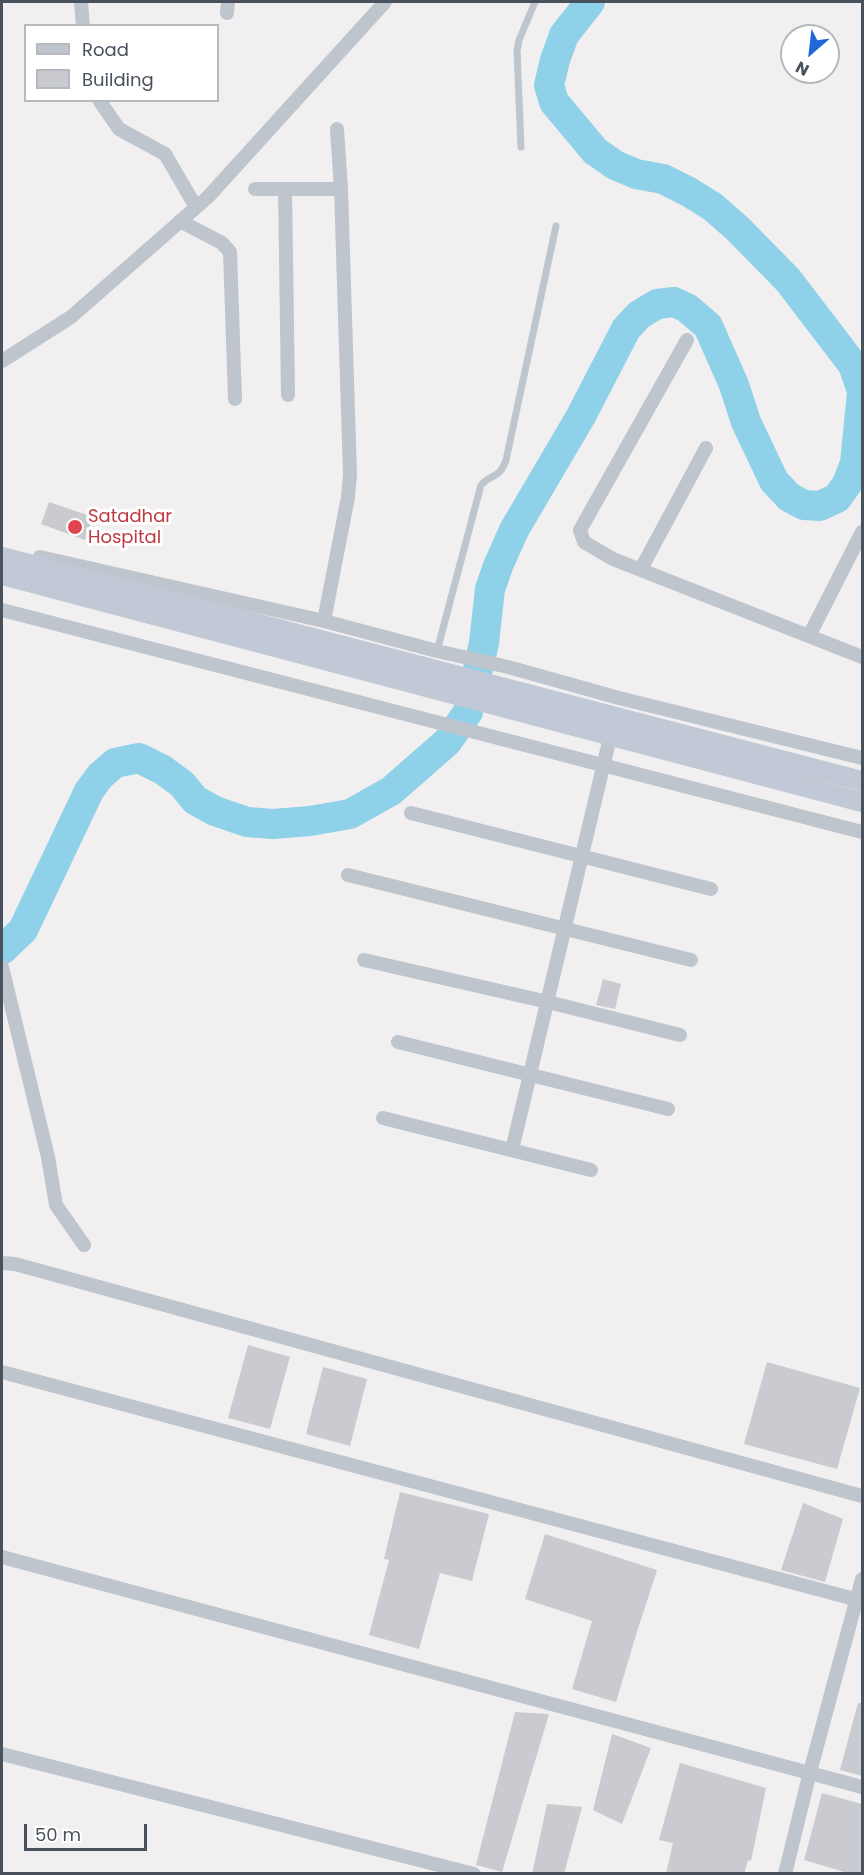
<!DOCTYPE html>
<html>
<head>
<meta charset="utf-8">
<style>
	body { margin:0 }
	#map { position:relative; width:864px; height:1875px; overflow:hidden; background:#f1efef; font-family:Poppins,sans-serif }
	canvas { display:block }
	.frame { position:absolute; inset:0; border:3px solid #48515c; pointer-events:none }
	.legend { position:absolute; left:24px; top:24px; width:195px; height:78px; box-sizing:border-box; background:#fff; border:2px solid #b6b9be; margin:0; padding:8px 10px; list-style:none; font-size:18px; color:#48515c }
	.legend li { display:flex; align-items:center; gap:12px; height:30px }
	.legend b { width:30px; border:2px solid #b6b9be }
	.north { position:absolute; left:780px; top:24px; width:60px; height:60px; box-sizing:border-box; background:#fff; border:2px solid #b6b9be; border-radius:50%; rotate:208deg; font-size:16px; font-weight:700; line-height:24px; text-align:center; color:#48515c }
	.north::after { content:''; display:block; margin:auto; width:21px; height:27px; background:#1f67db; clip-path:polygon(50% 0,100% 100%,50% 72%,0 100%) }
	.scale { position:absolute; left:24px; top:1824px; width:123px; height:27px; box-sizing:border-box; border:3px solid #48515c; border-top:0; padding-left:8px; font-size:18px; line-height:21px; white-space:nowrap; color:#48515c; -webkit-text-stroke:4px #fff; paint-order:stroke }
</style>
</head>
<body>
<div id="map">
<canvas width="864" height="1875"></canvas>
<div class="frame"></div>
<ul class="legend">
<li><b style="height:8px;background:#bec5cd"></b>Road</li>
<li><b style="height:16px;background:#c9cbd1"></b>Building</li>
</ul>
<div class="north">N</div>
<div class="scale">50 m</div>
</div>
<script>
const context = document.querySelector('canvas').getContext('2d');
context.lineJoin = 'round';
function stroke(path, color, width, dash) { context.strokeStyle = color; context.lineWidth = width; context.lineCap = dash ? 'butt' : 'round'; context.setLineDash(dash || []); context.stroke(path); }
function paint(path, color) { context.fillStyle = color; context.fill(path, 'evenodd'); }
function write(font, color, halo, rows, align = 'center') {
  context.font = font + ' Poppins,sans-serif'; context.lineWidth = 6; context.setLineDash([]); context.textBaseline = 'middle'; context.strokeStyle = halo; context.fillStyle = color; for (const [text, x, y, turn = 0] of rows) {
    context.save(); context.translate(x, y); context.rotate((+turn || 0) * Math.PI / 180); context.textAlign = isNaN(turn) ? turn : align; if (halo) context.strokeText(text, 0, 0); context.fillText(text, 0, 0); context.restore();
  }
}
stroke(new Path2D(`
	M590,2L564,35L555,60L549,85L554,102L595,151L615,165L636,174L663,179L689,192L713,207L738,229L788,280L853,365L862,391
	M2,950L23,930L89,791L100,776L115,763L139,758L163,770L182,784L195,800L215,811L247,822L273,824L310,821L350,814L391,791L447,742L468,712L484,643L490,589L498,566L514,530L581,416L626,329L639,315L657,304L674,302L687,308L708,326L734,385L746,422L774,481L789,497L804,505L820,506L837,498L847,484L855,463L862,393`), '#8ed1e9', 30);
paint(new Path2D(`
	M49,502L93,517L85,540L41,524Z
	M603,979L621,984L615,1009L596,1005Z
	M248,1345L290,1357L270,1429L228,1418Z
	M767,1362L860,1388L837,1469L744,1444Z
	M323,1367L367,1379L350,1446L306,1434Z
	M400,1492L489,1514L472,1581L440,1573L419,1649L369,1635L389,1560L384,1559Z
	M803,1503L843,1519L825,1582L781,1570Z
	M545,1534L657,1570L636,1635L616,1702L572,1689L592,1621L525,1599Z
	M858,1703H862V1776L840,1770Z
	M515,1712L549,1714L502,1872L476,1865Z
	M612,1734L651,1748L622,1824L593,1810Z
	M680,1763L766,1788L751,1861L748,1860L744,1874H666L673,1843L659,1840Z
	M822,1793L862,1804V1874H851L804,1860Z
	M547,1804L582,1807L564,1874H532Z`), '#c9cbd1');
stroke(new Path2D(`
	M521,147L517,51L519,40L535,2
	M437,651L481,485C491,473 499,480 506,460L556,226`), '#bec5cd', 7);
stroke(new Path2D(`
	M81,2L83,26
	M227,13L228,2
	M99,100L119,129L165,154L196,207
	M255,189H341
	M285,189L288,395
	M180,221L222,243L230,252L235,399
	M687,340L580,530L584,542L613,559L862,657
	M2,361L71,317L208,197L385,2
	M40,557L324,621L437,651L508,667L619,698L862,758
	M641,569L706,448
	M2,610C288,685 576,757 862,832
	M324,621L348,497L350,475L341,189L337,129
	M809,636L862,532
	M411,813L711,889
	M348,875L691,960
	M364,960L548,1002L680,1035
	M2,967L48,1157L56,1205L84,1245
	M398,1042L668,1109
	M383,1118L591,1170
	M512,1150L612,729
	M2,1263L15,1264L862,1496
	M2,1372L862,1601
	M2,1557L862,1787
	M2,1754L474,1874
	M785,1874L810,1772L862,1579`), '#bec5cd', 14);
stroke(new Path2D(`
	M2,557L862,781
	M2,575L862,802`), '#c0c9d5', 20);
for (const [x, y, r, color] of [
	[75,527,8,"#e0444e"]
]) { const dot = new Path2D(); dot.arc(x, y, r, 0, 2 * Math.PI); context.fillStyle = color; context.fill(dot); stroke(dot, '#fff', 2); }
write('18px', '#be3a42', '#fff', [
	["Satadhar",88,517],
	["Hospital",88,538]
], 'left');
</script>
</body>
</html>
